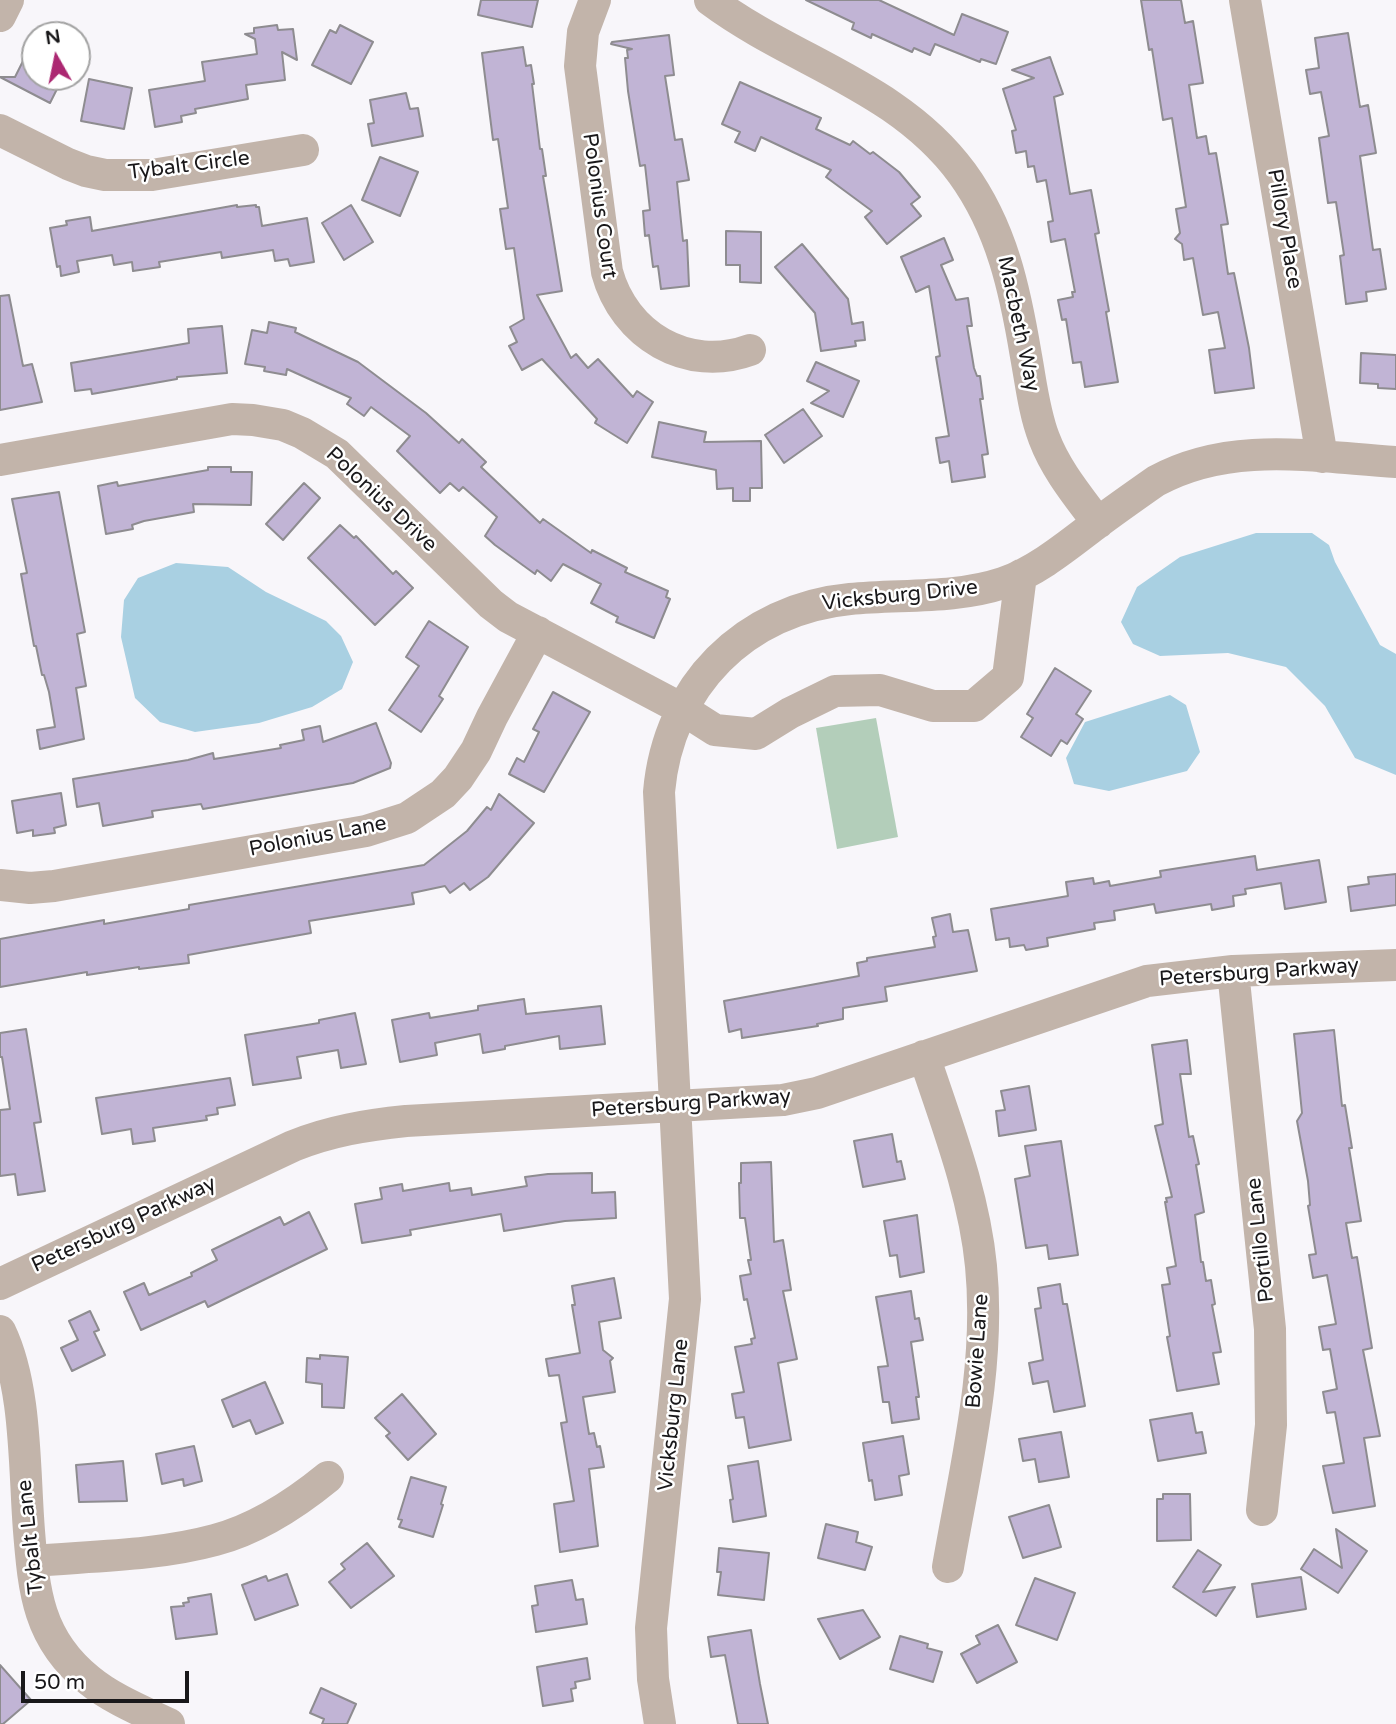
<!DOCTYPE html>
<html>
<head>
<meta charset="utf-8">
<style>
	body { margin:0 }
	#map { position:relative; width:1396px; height:1724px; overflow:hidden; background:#f8f6fa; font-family:"Varela Round",sans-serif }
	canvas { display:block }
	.north { position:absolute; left:21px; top:21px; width:70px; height:70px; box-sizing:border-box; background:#fff; border:2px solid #a3a3a3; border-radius:50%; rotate:351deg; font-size:19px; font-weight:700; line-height:28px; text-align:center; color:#19181a }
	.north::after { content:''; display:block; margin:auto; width:24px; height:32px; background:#ac2872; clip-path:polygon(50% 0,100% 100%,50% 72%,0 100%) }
	.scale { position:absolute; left:21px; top:1671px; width:168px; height:32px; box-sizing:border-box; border:4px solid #19181a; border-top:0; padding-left:9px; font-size:21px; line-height:24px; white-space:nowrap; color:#19181a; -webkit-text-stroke:5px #fff; paint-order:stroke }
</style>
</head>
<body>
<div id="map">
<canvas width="1396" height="1724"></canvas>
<div class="north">N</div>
<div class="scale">50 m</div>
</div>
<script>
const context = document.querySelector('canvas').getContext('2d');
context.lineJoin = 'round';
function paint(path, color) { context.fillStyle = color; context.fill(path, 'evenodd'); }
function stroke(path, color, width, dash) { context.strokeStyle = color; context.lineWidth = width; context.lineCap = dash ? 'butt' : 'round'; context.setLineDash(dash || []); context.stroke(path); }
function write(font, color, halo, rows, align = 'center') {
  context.font = font + ' "Varela Round",sans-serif'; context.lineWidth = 5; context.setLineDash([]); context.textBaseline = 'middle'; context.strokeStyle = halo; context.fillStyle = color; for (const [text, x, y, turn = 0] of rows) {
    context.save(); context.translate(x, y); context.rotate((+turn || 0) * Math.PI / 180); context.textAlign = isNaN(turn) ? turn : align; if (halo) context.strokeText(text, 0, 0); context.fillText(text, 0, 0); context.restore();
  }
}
paint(new Path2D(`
	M876,718L898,837L837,849L816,728Z`), '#b3ceba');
paint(new Path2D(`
	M1256,533H1312L1329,545L1335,562L1380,645L1396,654V775L1355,758L1325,706L1286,667L1228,653L1160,656L1133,644L1121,622L1137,587L1180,557Z
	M176,563L228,567L266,592L326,621L341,636L353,662L342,689L312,707L259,723L195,732L160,722L135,698L121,637L124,600L138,578Z
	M1170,695L1186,705L1200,752L1187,771L1109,791L1074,784L1066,758L1085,722Z`), '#a9d0e2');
const building = new Path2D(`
	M481,0H538L532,27L478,15Z
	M806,0H879L954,35L962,14L1008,32L996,64L981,59L980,62L935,44L930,55L914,48L912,52L872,34L871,38L852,29L854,23Z
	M1141,0H1181L1185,23L1193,21L1203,83L1189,85L1197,138L1206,136L1209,154L1216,153L1228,224L1221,225L1228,274L1234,273L1249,348L1254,388L1215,393L1209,350L1225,348L1218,312L1203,315L1193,258L1184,260L1182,244L1175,239L1180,233L1176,209L1186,207L1172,118L1163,120L1152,49L1149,50Z
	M277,25L278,30L293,29L297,60L282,52L285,80L246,85L248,99L195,109L196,113L181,116L182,122L155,127L149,90L205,81L202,62L257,54L255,39L245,34L254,33V28Z
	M340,25L373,42L351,84L312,65L330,30L336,33Z
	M1348,33L1360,107L1368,105L1376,153L1360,156L1373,250L1380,249L1386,289L1366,292L1367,301L1346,304L1340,256L1344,255L1336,202L1328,203L1319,138L1329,136L1321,92L1310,94L1306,70L1319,68L1315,38Z
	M669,35L674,75L665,76L675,140L682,139L689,180L677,182L683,241L687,240L689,286L661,289L658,266L653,267L649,235L645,236L643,211L650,210L645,165L640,166L628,91L625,58H628L627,50L632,49L611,44L612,42Z
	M35,37V77H63L50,103L0,77H15Z
	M523,47L526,66L531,65L534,84H532L540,149H542L546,176H543L562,291L537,295L571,358L576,354L588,368L598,359L633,397L637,391L653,402L627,443L595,423L597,419L542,359L522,370L509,346L517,342L510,327L524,319L514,248L506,249L500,209L508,208L498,139L493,140L482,53Z
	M1050,57L1063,94L1054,97L1070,194L1091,190L1099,233L1095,234L1109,311L1106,312L1118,382L1085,387L1081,362L1073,363L1066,319L1062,320L1058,300L1073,297L1072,292H1075L1065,239L1051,242L1048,222L1053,221L1046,180L1037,182L1034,166L1028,167L1026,151L1016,153L1012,131L1016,130L1003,89L1034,78L1012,70Z
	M89,79L132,88L124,129L81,121Z
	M740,82L821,118L816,129L850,145L853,141L870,154L873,152L899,172L920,197L911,204L921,216L887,244L865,217L872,211L826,177L831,170L761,137L755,151L735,142L740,132L722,124Z
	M406,93L410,109L418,108L423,136L372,146L368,124L374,123L370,100Z
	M380,157L418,172L400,216L362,200Z
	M237,205V207L256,205V207H259L262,226L307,218L314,262L290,266L288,259L275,261L273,250L222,258L221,252L159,262L160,267L133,271L132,262L114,265L112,255L77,261L79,272L61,276L60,266L57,267L50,228L67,225L66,221L90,217L92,231Z
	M351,205L373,242L344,260L322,223Z
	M726,231L761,232V283L740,282V265H726Z
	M944,238L953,260L941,265L956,300L968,298L972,326H967L974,368L977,376H980L983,399H980L988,454L982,455L985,477L952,482L949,461L940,463L936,438L949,436L936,357L940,356L929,286L916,292L901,257Z
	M802,244L848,299L852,324L863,322L865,340L855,341L856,346L821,351L815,313L775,267Z
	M9,295L23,366L32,364L42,402L0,410V296Z
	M269,322L296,328L295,332L358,362L426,413L459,443L462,439L486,462L481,467L540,523L543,519L591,553L592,550L627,568L625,572L668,591L666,597L670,599L654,638L616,622L618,617L591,603L601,584L563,564L551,581L537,570L535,574L495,545L485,536L497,517L463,487L459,491L450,483L440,493L397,451L410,436L371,407L364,416L347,404L351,398L287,369L286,375L264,371L265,367L245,364L252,330L267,333Z
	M222,326L227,373L177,377V379L92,394L91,389L75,391L71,363L189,343L188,329Z
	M1361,353L1396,355V389L1378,388V384L1360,383Z
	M816,362L859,381L843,417L811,403L829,391L807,381Z
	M803,409L822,436L784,463L765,435Z
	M659,422L706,432L704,442L761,441L762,488H750V501H733V488L717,489L716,470L652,457Z
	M208,467H231V472H252L251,505L193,504L194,512L144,521L132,525L133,529L106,534L98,486L117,482L118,486L208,470Z
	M304,483L320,498L283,540L266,524Z
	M59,492L85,632L77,634L86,686L76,688L84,739L40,749L37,730L55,727L49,692L44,675H42L36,646H34L21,574L27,573L12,499Z
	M340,525L354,538L356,536L393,574L396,571L413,588L375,625L308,558Z
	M429,621L468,647L439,696L443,699L421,732L389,710L419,666L406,657Z
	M1055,668L1091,691L1076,714L1083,719L1067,744L1061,740L1051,756L1021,737L1033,718L1027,714Z
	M553,692L590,712L544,792L509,774L517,758L524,762L539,732L533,729Z
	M376,723L391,763L390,768L353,783L203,809L201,804L152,811L153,817L103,826L99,803L77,807L73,779L188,760L213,753L214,759L281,748L280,745L304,740L302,730L320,726L323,742Z
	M61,793L66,825L54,828L55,833L33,836V830L17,833L12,801Z
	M499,794L534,823L488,877L470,890L464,883L450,893L445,886L412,893L414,904L309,921L311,933L188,955L189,963L139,969V967L87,975V972L0,987V939L82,924L104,920V924L189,909V905L424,865L467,831L487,807L491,810Z
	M1255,856L1257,870L1319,860L1326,902L1285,909L1281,883L1245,889L1246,894L1233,896L1234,906L1212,910L1211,904L1156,913L1154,904L1114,911L1115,920L1094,923L1095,929L1047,938L1048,946L1026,950L1024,945L1010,947L1009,938L996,940L991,909L1068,896L1066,882L1093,878L1094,884L1109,881L1110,886L1161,877L1160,871Z
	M1396,874V905L1351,911L1348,887L1369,884L1368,877Z
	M950,914L953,932L968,930L977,971L885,987L887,1001L843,1008V1019L817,1024L818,1026L742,1038L741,1029L729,1032L724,1001L859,976L857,963L867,961V958L935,947L933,937L936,936L932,918Z
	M524,999L526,1014L601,1006L605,1044L560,1049L559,1036L505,1046V1049L483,1053L480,1034L435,1043L437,1055L400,1062L392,1020L429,1013L430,1018L478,1010V1006Z
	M355,1013L366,1064L341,1068L338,1050L297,1057L301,1078L253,1085L245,1035L319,1023V1020Z
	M26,1029L41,1122L34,1123L45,1191L18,1195L15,1174L0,1176V1110L10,1109L2,1057H0V1033Z
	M1334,1030L1342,1106L1345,1105L1352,1148H1349L1361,1221L1346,1223L1352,1258L1357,1257L1366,1312L1372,1348L1363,1350L1380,1436L1364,1438L1375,1506L1333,1513L1323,1466L1344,1463L1335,1412L1327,1413L1323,1392L1337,1389L1330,1349L1323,1350L1319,1327L1336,1324L1327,1275L1313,1278L1309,1255L1316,1254L1308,1206L1310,1205L1308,1181L1297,1121L1302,1113L1294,1034Z
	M1187,1040L1191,1074H1180L1189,1137L1193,1136L1199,1164L1196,1165L1204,1212L1195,1215L1201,1262H1203L1206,1281L1211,1280L1215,1304L1212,1305L1221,1352L1213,1353L1219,1384L1177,1391L1167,1337L1170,1336L1162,1285L1170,1284L1167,1268L1176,1266L1165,1202H1167L1166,1198L1172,1197L1155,1126L1163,1124L1152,1045Z
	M230,1078L235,1105L217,1108L218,1114L206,1116L207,1120L153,1128L155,1141L133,1144L131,1129L102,1134L96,1098Z
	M1029,1086L1036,1130L999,1136L996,1111L1005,1110L1001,1091Z
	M892,1134L897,1162L901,1161L905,1179L863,1187L854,1141Z
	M1061,1141L1078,1255L1049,1259L1047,1245L1026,1248L1015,1179L1030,1176L1025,1146Z
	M771,1162L774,1242L783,1240L791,1290L783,1291L797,1359L778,1363L791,1440L749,1448L744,1417L736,1418L732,1394L744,1392L735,1347L752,1344L751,1339L755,1338L747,1299L744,1300L740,1276L751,1274L748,1260H751L745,1218H740L739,1183H741V1163Z
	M592,1173V1193L615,1192L616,1218L565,1221L504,1231L501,1214L410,1230L411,1235L362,1243L355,1204L382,1199L380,1188L402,1184L403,1191L449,1183L450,1191L471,1188L472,1195L527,1186L525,1177L548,1174Z
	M309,1212L327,1249L208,1307L205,1301L141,1330L124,1292L144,1283L149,1295L192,1276L191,1273L217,1260L212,1250L280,1217L284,1225Z
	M917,1215L924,1272L900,1277L897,1255L890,1256L884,1221Z
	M614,1278L621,1318L599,1322L603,1350L613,1358L610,1361L615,1392L583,1397L589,1434L594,1433L597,1447L600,1446L604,1467L589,1469L598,1546L560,1552L554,1504L574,1501L561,1423L567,1422L559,1375L549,1376L546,1359L580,1353L572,1305H575L572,1286Z
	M1060,1284L1063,1304H1067L1085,1406L1054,1412L1048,1381L1033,1384L1029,1363L1043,1360L1035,1309L1041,1308L1038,1288Z
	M911,1291L915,1319L919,1318L923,1340L911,1342L919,1397H916L919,1419L892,1423L889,1402H883L878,1367L888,1366L876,1297Z
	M90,1311L99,1330L94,1332L105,1355L72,1371L61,1348L78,1340L69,1321Z
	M320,1355L348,1357L344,1408L322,1407V1384L306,1382L307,1358L320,1359Z
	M265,1382L283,1423L256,1434L250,1420L233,1427L222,1400Z
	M402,1394L436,1434L408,1460L386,1436L390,1433L375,1418Z
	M1192,1413L1196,1433L1202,1432L1206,1453L1158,1461L1150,1420Z
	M1061,1432L1069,1477L1039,1482L1035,1459L1023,1461L1019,1439Z
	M903,1436L909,1474L899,1476L902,1495L875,1500L872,1480L869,1481L863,1443Z
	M194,1446L202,1481L184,1486L183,1479L162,1484L156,1454Z
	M123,1461L127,1501L79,1502L76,1465Z
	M758,1461L766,1516L733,1522L730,1500L733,1499L728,1466Z
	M411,1477L446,1487L441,1504L443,1505L433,1537L399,1527L402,1520L398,1519Z
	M1163,1494H1190L1191,1540L1157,1541V1499H1163Z
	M1049,1505L1061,1547L1023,1558L1009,1517Z
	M826,1524L858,1532L856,1542L872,1547L865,1570L818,1558Z
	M1336,1529L1367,1551L1338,1593L1301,1569L1314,1549L1342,1568Z
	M367,1543L394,1576L351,1608L329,1582L345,1569L341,1564Z
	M719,1548L769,1553L764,1600L718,1595L721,1572H717Z
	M1198,1550L1221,1565L1203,1592L1235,1587L1216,1616L1173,1587Z
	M287,1574L298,1605L255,1620L242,1585L266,1576L268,1581Z
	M1301,1577L1306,1609L1257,1617L1252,1584Z
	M1035,1578L1075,1593L1057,1640L1016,1625Z
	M572,1580L576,1600L583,1599L587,1624L536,1632L532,1606L538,1605L535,1586Z
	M211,1594L217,1634L176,1639L171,1607L184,1606L183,1603L189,1602L188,1598Z
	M863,1610L880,1637L840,1659L818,1619Z
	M998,1625L1017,1662L977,1683L961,1654L980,1644L976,1636Z
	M751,1630L760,1684L768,1724H738L725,1655L711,1657L708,1637Z
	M900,1636L928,1644L927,1648L942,1652L933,1682L890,1669Z
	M587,1658L590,1679L575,1682L576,1688L571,1689L573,1701L543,1706L537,1667Z
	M0,1665L31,1700L3,1724H0Z
	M321,1688L356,1704L347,1724H322L324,1719L310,1713Z`);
paint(building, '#c1b4d5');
stroke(building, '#8e8c90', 2);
stroke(new Path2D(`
	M595,0L583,32L580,66L607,272C624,335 687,373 750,350
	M710,0C793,62 898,86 962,173C1002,228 1015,290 1026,356C1031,383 1034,412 1044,438C1056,470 1078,496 1098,523
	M1245,0L1322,457
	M0,16L8,0
	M0,130L68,164L86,171L105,175H152L303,150
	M0,460L232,419L253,420L283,425L302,433L337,454L491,604L508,617L682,709L715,730L756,734L790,713L835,691L880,690L933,706H974L1008,677L1021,575
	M0,885L30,888L54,886L366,831L407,818L443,794L458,778L476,751L492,717L538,632
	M1233,971L1270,1329L1271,1425L1262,1510
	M924,1056C947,1125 974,1194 981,1266C991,1367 965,1468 948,1567
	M0,1284L293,1146C330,1131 367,1125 406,1121L783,1100L817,1093L1147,981L1233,971L1396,965
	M0,1331C27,1387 24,1469 29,1531C34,1592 38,1639 89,1680C112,1699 142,1711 169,1724
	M32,1561C92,1556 156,1556 215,1540C257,1529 295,1504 328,1477
	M660,1724L653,1679L651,1628L685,1299L659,792C668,686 745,609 850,599C900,594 955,599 1003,583C1037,571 1067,546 1096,524C1116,509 1136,495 1156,481C1231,440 1315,457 1396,462`), '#c2b4aa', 32);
write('21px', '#19181a', '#fff', [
	["Tybalt Circle",189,166,-7],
	["Polonius Court",599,206,82],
	["Pillory Place",1284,229,80],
	["Macbeth Way",1018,324,78],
	["Polonius Drive",381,500,43],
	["Vicksburg Drive",900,596,-6],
	["Polonius Lane",318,837,-11],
	["Petersburg Parkway",1259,973,-4],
	["Petersburg Parkway",691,1104,-4],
	["Petersburg Parkway",124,1225,-25],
	["Portillo Lane",1261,1240,-96],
	["Bowie Lane",978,1351,-86],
	["Vicksburg Lane",674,1415,-84],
	["Tybalt Lane",31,1537,-96]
]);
</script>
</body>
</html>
